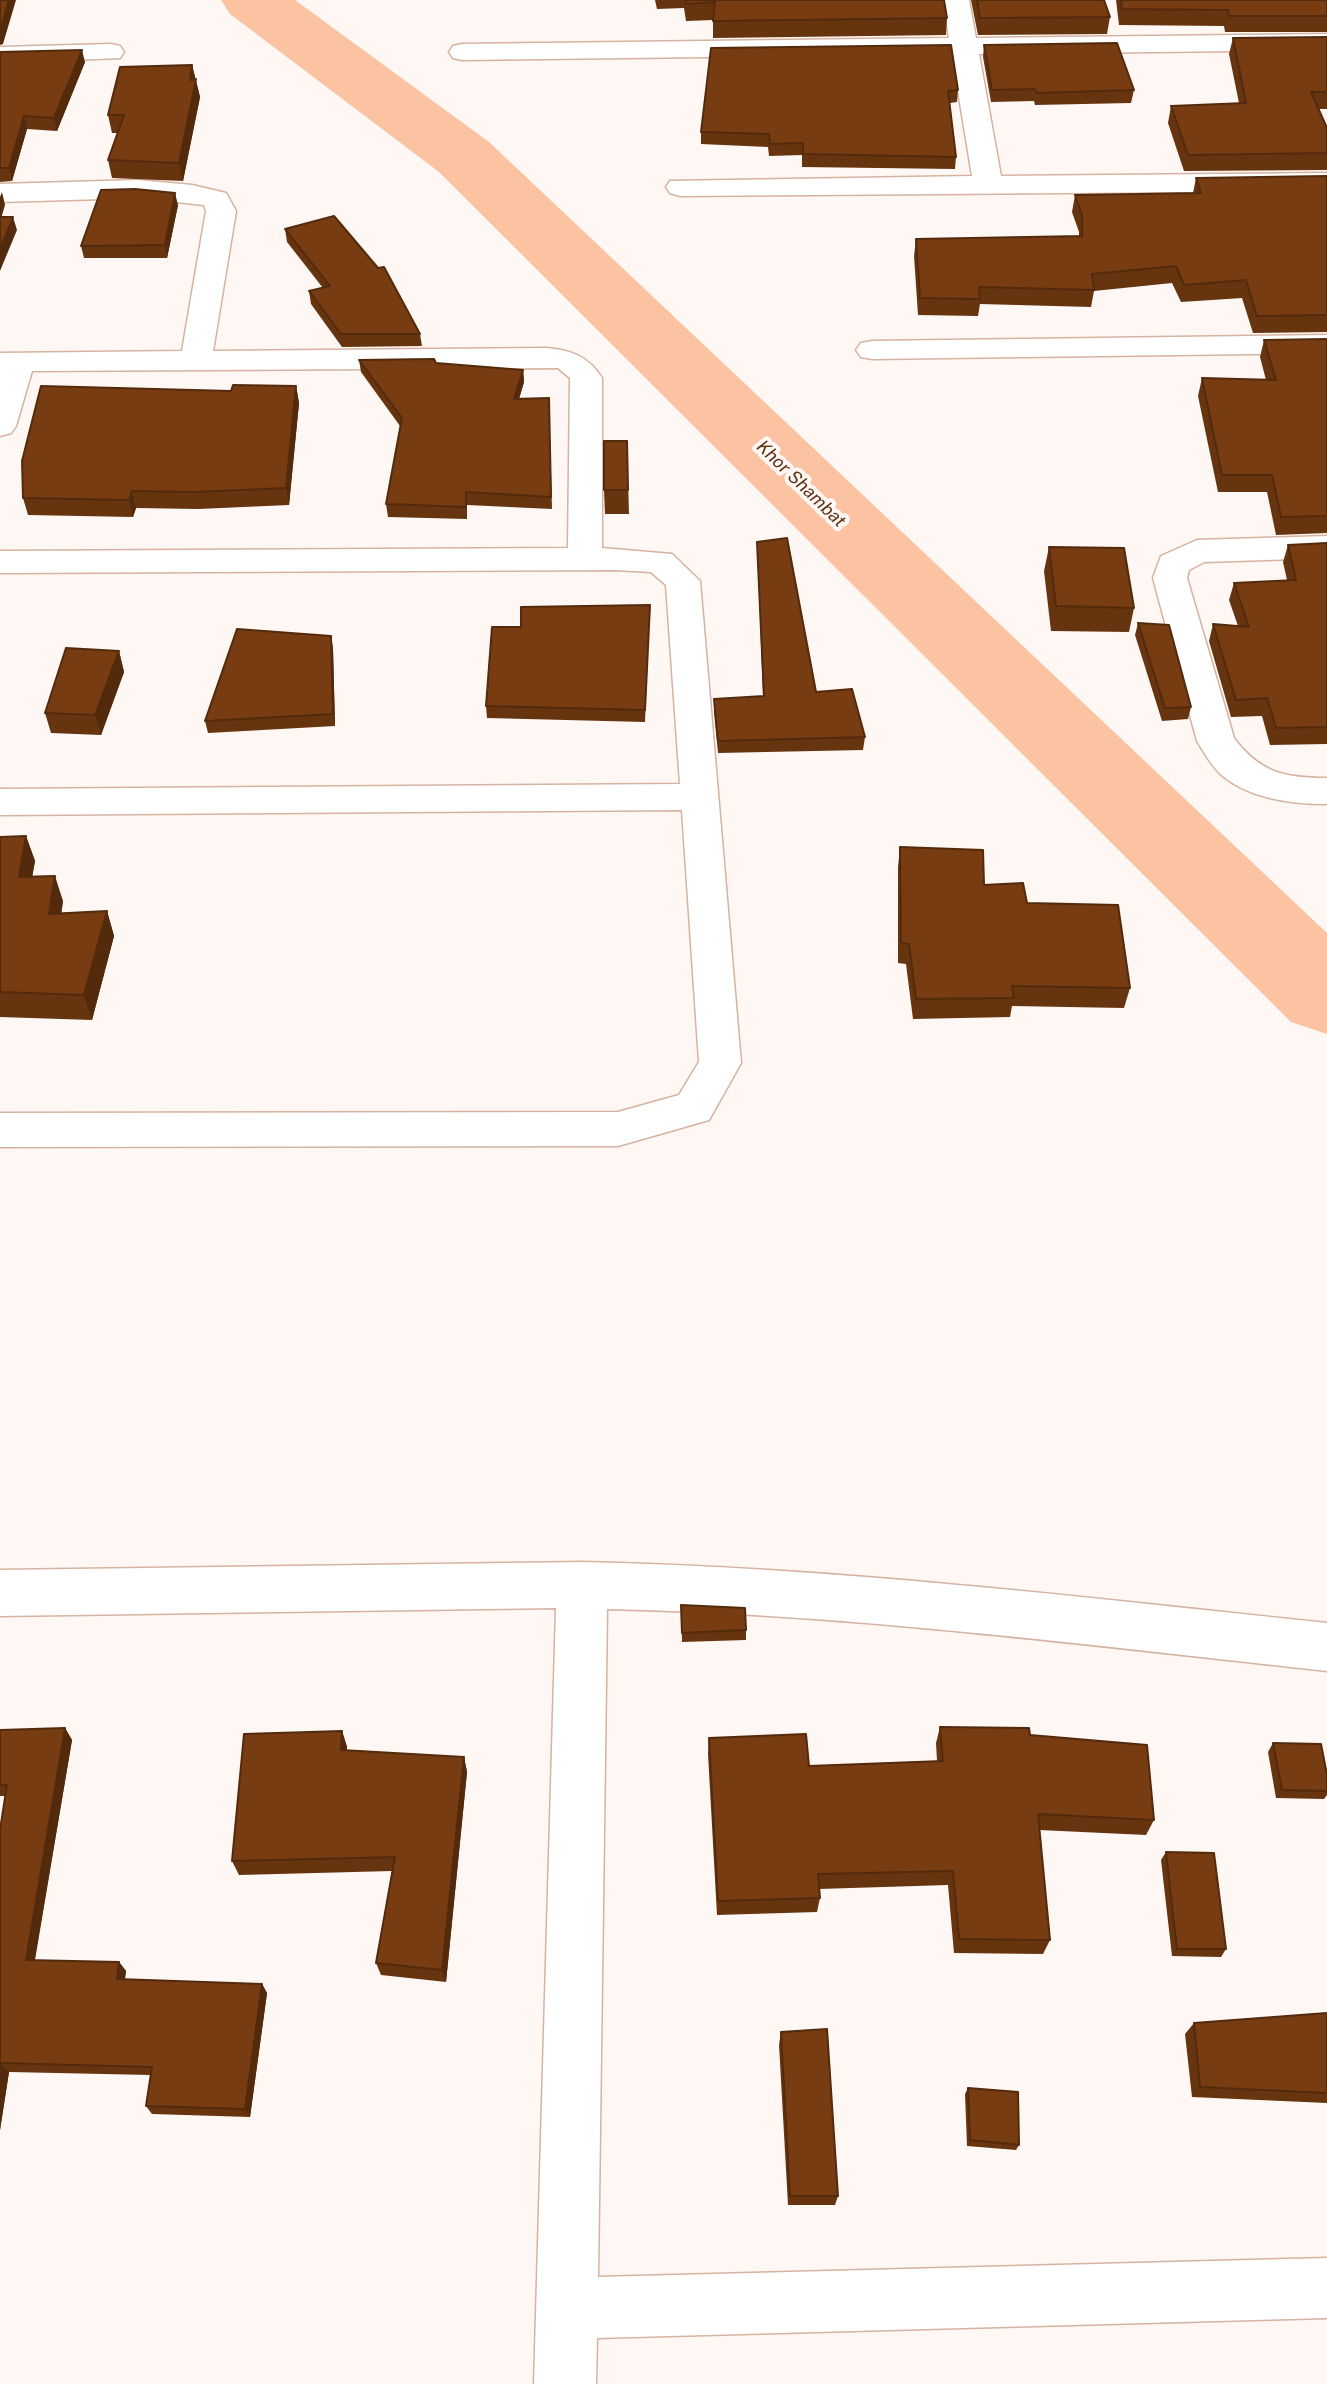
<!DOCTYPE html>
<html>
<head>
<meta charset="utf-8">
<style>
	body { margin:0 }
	canvas { display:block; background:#fef7f3 }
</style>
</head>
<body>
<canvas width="1327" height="2384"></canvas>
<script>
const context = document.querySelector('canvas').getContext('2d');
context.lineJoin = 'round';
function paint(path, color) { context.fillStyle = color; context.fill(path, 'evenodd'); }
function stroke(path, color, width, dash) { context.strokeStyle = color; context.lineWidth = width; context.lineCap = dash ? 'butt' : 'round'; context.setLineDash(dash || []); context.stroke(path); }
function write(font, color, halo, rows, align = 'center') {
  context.font = font + ' "Public Sans",sans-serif'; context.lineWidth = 8; context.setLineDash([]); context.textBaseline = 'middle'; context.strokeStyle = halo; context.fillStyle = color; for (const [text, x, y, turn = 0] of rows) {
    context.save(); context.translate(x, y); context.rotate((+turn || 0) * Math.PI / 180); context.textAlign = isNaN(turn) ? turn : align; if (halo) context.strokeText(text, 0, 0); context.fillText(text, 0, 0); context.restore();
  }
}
paint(new Path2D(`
	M221,0H295L489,142L1327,933V1034L1291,1022L439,172L230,14Z`), '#fcc3a3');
const street = new Path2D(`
	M943,0H969L976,38L1327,34V50L979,54L1001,176L1327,173V191L680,196L670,193L666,187L670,181L972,176L952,54L462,60L453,58L449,52L453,46L462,44L949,38Z
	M111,44L120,46L124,52L120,58L0,63V47Z
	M138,180L192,185L226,193L236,211L213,351L546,348C571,350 588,356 602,378V548L672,554L700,581L741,1063L709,1120L618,1146L0,1147V1113L618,1112L679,1095L699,1062L682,810L0,815V789L680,784L666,585L651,572L615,570L0,573V551L568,548L570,378L558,368L32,371L16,426L11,433L0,436V353L182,351L206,211L204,205L138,198L0,202V184Z
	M1327,335V353L872,359L861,357L856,350L861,343L872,341Z
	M1327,536V558L1204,562L1189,570L1187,578L1234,738C1260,773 1285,778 1327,778V804C1292,804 1252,799 1224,777C1213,769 1204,752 1197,741L1153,578L1161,556L1197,540Z
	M582,1562C832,1567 1079,1597 1327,1623V1671C1087,1645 848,1614 607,1609L598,2277L1327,2258V2318L597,2338L596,2384H534L556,1608L0,1616V1570Z`);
stroke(street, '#d5b3a0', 3);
paint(street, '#fff');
paint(new Path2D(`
	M655,0H944L947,18L946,35L713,38V20L686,21L684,8L657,9Z
	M971,0H1104L1110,17L1107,34L978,35Z
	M1116,0H1327V32H1225L1224,26L1119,25Z
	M1327,37V109H1318L1327,128V170L1184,171L1168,123L1171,106L1239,103L1229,54L1233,38Z
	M984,45L1134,90L1131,103L1035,105L1034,101L991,102L983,57Z
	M711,48L958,90L957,102L950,103L956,157L955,169L802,167V155L769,156L768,147L701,144V132Z
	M0,52L85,62L57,131L27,129L12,181L0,182Z
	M192,65L200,97L183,181L112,178L108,160L118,133H112L108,115Z
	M1327,176V332L1253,333L1242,298L1181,302L1172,283L1094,291L1091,307L980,304L978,316L918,315L914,256L916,239L1079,236V232L1072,212L1075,195L1193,193L1196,178Z
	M178,205L167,258H84L81,246Z
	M285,229L420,334L422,346L342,347L311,304L309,291L323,288L287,242Z
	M1327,339V533L1276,535L1267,492H1218L1198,396L1202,378L1266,380L1260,357L1264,340Z
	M359,360L436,363L523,370L524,382L519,399L549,398L552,509L467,505V519L388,517L386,504L400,426L361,372Z
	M296,386L299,403L289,505L198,509L136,508L133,517L28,515L23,498L231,391Z
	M627,441L629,514H605L604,490Z
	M757,542L816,692L865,737L863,750L718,753L714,712V699L763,696Z
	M1327,543V744L1270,745L1262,716L1231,717L1209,641L1213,624L1238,626L1229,600L1234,583L1287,580L1283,562L1288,545Z
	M1049,547L1134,608L1129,632L1051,631L1044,571Z
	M650,605L645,722L487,718L486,706L521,627Z
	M1138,623L1191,707L1188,719L1162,721L1135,635Z
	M331,636L333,649L335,726L208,733L205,721Z
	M119,651L124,672L101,735L51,733L45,713Z
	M26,836L35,861L32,876L63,901L61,913L107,911L114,936L92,1020L0,1017V837Z
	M900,847L984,885L1027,903L1130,988L1124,1008L1012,1006L1010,1017L913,1019L906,964L898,963V867Z
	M681,1605L746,1630V1640L682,1642Z
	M940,1727L1030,1735L1154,1820L1146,1835L1039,1830L1050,1940L1043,1954L954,1953L948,1885L819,1889L820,1898L817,1912L717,1915L708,1754L709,1738L809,1766L937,1761L936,1743Z
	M65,1728L72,1740L35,1960L119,1962L126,1971L125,1980L262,1984L267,1993L250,2117L152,2114L146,2106L151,2075L9,2072L0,2130V1830L6,1796H0V1730Z
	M342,1731L347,1747V1750L464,1757L467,1772L446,1982L381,1975L376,1963L392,1871L239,1875L232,1861Z
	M1273,1743L1327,1775V1795L1324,1799L1276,1798L1268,1752Z
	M1166,1852L1226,1949L1221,1957L1172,1956L1161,1860Z
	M1327,2013V2103L1192,2097L1185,2034L1194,2023Z
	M781,2032L838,2196L835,2205H788L779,2045Z
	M968,2088L1019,2145L1016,2150L967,2146L965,2094Z`), '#673410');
paint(new Path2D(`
	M9,0H16L3,44L0,45V31Z
	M82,50L85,62L57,131L54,118Z
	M192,65L200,97L183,181L179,163Z
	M24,116L27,129L12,181L9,168Z
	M2,192L5,205L0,222V197Z
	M175,193L178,205L167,258L165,245Z
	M13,217L17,230L0,271V250Z
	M523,370L524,382L515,412L514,399Z
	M296,386L299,403L289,505L286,488Z
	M132,491L136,508L133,517L129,500Z
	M331,636L333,649L335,726L333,714Z
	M119,651L124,672L101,735L95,715Z
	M26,836L35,861L28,902L19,877Z
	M55,876L63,901L58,939L49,914Z
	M107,911L114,936L92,1020L84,995Z
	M65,1728L72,1740L33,1969L26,1960Z
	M342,1731L347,1747L346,1765L341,1750Z
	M464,1757L467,1772L446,1982L442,1970Z
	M119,1962L126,1971L123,1989L117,1979Z
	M262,1984L267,1993L250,2117L245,2109Z
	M0,2063L9,2072L0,2130Z`), '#542a0d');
const building = new Path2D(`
	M0,0H9L0,31Z
	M685,0H944L947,18L713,21L715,2L686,4Z
	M977,0H1104L1110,17L980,18Z
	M1121,0H1327V16H1229L1228,10L1122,9Z
	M1327,37V92H1311L1327,128V153L1188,155L1171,106L1246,103L1233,38Z
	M1117,43L1134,90L1037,93L1035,89L992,90L984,45Z
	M951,45L958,90L948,91L956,157L803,154V143L770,144L769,134L701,132L711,48Z
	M82,50L54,118L24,116L9,168H0V52Z
	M192,65L190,80L196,79L179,163L108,160L124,115H108L120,67Z
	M1327,176V315L1257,316L1246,280L1184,285L1176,266L1092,274L1094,290L979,287L980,299L920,298L916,239L1082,236V215L1075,195L1201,193L1196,178Z
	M135,189L175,193L165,245L81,246L101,190Z
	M334,216L378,268L384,267L420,334H341L309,291L330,286L285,229Z
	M0,217H13L0,250Z
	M1327,339V516L1281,517L1272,475H1222L1202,378L1276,380L1264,340Z
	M434,359L436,363L523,370L514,399L549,398L551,497L466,492V507L386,504L402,418L359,360Z
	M233,385L296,386L286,488L195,492L132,491L129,500L23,498L22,461L41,386L231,391Z
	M604,441H627L628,490H604Z
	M787,538L816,692L852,689L865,737L718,741L714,699L764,696L757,542Z
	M1327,543V727L1276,728L1267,698L1236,700L1213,624L1249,627L1234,583L1296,580L1288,545Z
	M1049,547L1124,548L1134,608L1056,606Z
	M650,605L645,710L486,706L492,627H521V607Z
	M1138,623L1169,625L1191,707L1165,708Z
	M237,629L331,636L333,714L205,721Z
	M66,648L119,651L95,715L45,713Z
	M26,836L19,877L55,876L49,914L107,911L84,995L0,992V837Z
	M900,847L983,850L984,885L1023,883L1027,903L1118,905L1130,988L1012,986L1014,998L916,999L909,944L901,943Z
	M681,1605L745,1608L746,1630L682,1633Z
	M940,1727L1029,1728L1030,1735L1147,1745L1154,1820L1038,1814L1050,1940L959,1939L953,1871L818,1874L820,1898L718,1901L709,1738L806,1734L809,1766L943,1761Z
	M65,1728L26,1960L119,1962L117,1979L262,1984L245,2109L146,2106L152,2067L0,2063V2065V1830L7,1785H0V1730Z
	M342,1731L341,1750L464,1757L442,1970L376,1963L395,1857L232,1861L244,1734Z
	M1273,1743L1321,1744L1327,1775V1791L1282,1790Z
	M1166,1852L1214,1853L1226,1949H1177Z
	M1327,2013V2093L1200,2087L1194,2023Z
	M827,2029L838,2196H790L781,2032Z
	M968,2088L1018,2092L1019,2145L970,2140Z`);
paint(building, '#783c13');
stroke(building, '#542a0d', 2);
write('italic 18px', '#5e3114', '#fef7f3', [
	["Khor Shambat",801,484,44]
]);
</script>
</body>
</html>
